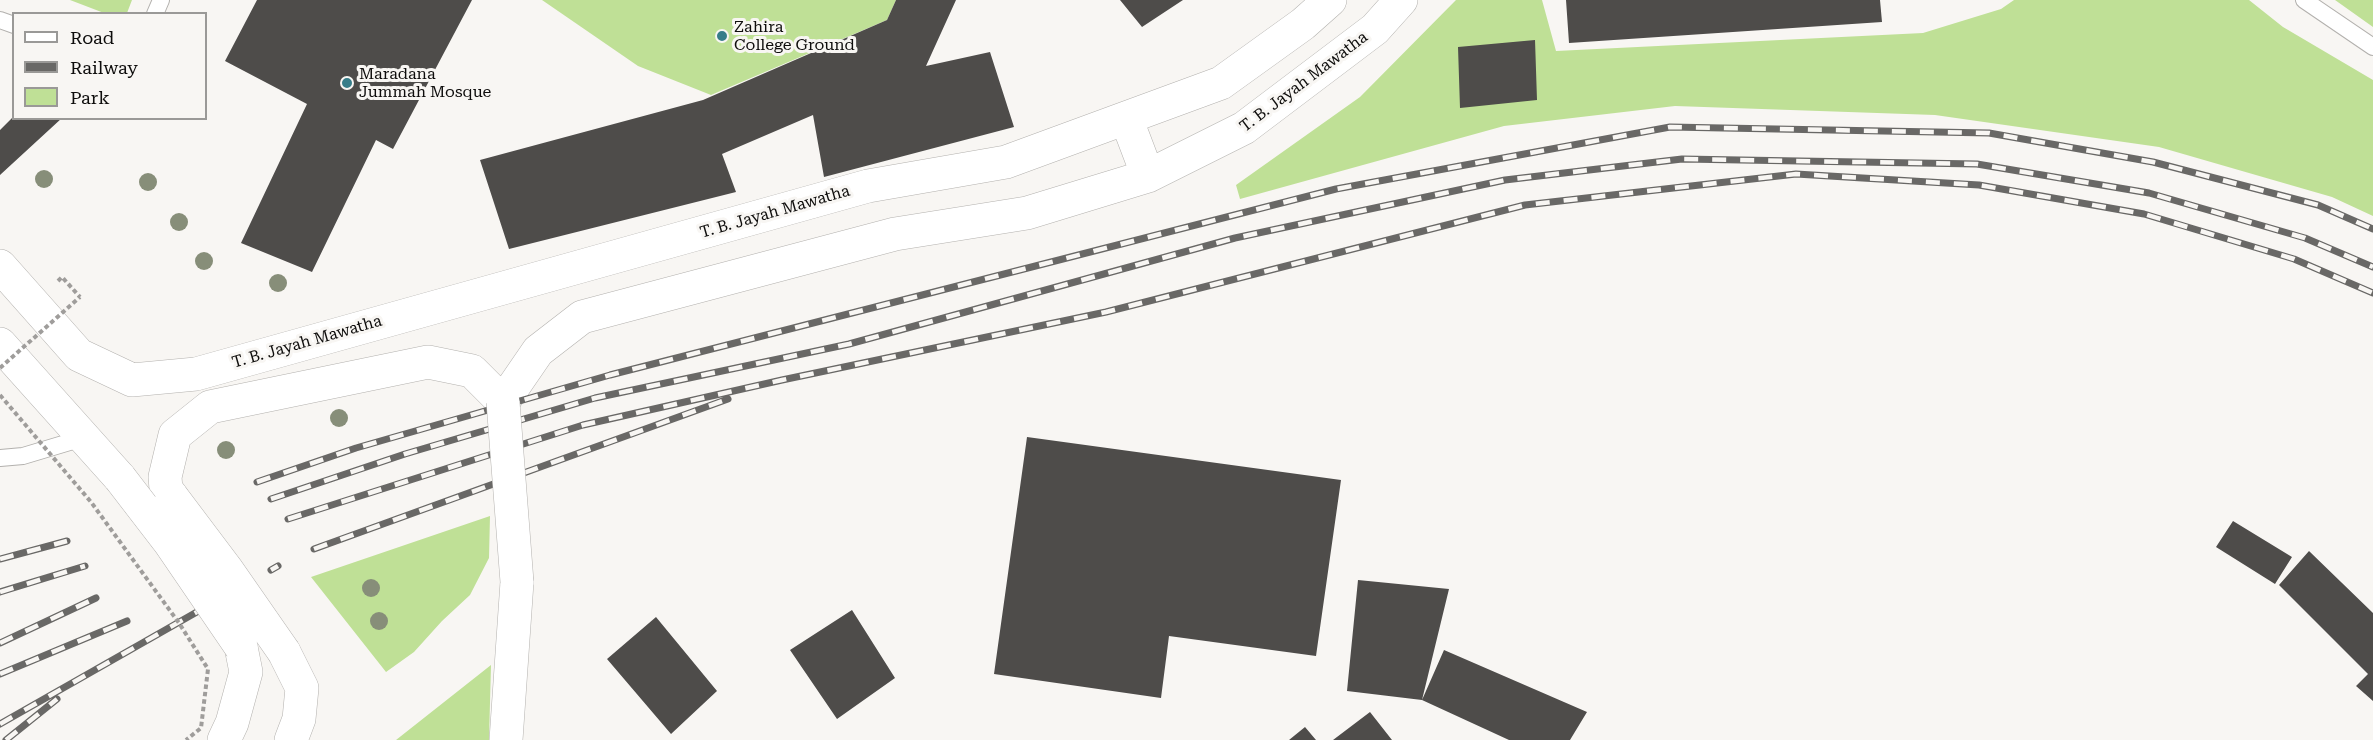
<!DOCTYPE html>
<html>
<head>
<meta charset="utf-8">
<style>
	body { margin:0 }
	#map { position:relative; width:2373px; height:740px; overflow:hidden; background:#f8f6f3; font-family:"Roboto Serif",serif }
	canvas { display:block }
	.legend { position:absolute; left:12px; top:12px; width:195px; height:108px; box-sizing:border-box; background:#f8f6f3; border:2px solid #9a9997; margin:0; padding:8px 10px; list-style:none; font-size:18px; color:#0e0d0c }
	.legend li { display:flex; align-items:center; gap:12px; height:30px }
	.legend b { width:30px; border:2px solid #9a9997 }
</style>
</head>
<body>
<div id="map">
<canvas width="2373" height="740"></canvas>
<ul class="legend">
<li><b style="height:8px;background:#fff"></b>Road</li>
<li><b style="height:8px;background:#696866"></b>Railway</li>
<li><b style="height:16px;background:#bfe096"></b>Park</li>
</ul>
</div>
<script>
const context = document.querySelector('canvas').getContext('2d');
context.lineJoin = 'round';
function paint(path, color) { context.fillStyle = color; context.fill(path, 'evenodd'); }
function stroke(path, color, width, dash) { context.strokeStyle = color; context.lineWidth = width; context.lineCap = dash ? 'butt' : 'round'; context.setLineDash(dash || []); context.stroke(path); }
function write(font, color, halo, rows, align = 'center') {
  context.font = font + ' "Roboto Serif",serif'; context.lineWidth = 6; context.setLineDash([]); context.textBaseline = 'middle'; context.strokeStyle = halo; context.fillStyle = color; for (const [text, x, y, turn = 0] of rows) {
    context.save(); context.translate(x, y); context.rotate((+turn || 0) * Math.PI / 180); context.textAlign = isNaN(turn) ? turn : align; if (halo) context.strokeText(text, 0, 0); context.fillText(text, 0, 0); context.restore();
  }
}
paint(new Path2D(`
	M70,0H132L127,13H104Z
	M542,0H896L887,20L711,95L638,66Z
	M1456,0H1542L1556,51L1923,33L2001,9L2014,0H2249L2283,27L2373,80V216L2332,197L2159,147L1935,115L1675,106L1504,126L1240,199L1236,185L1360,97Z
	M2335,0H2373V27Z
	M490,516L489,558L470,595L442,621L414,652L386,672L311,577Z
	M491,665L489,740H396Z`), '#bfe096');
paint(new Path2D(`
	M257,0H472L393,149L376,140L312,272L241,243L307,104L225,61Z
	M896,0H956L926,66L990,52L1014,127L824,177L813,115L722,154L736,192L509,249L480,160L703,100L887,20Z
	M1120,0H1183L1142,27Z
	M1566,0H1880L1882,22L1569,43Z
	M1535,40L1537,100L1460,108L1458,47Z
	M12,118H62L0,175V130Z
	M1027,437L1341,480L1316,656L1169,636L1161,698L994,674Z
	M2233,521L2292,557L2275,584L2216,547Z
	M2309,551L2373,613V701L2356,686L2368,674L2279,585Z
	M1358,580L1449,589L1422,700L1444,650L1587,712L1570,740H1509L1422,700L1347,691Z
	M852,610L895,678L837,719L790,650Z
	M656,617L717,691L671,734L607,659Z
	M1370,712L1392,740H1333Z
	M1305,727L1316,740H1289Z`), '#4e4c4a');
const service = new Path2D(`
	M2304,0L2373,47
	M155,14L161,0
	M0,20L14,25
	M0,458L23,456L83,438`);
const primary = new Path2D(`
	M1126,118L1148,176
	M0,266L79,355L132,380L196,374L868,186L1006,162L1221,83L1303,24L1330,0
	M0,344L120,478
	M172,497L166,489L165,477L175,435L210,407L428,362L472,371L503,402L538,351L582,317L895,234L1027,213L1148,176L1244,128L1375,29L1401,0
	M284,652L302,688L299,719L291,740
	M224,740L232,723L246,672L241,647
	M506,740L517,582`);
stroke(service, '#b3b1ae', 18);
stroke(primary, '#b3b1ae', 34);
stroke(new Path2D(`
	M58,281L62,277L80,297`), '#9f9d9b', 4, [4.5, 3]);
stroke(service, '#fff', 16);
stroke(primary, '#fff', 33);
const rail = new Path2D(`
	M257,482L356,448L610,375L1336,189L1670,127L1989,133L2153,162L2318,205L2373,229
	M271,499L405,454L595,398L849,344L1235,238L1505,180L1682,159L1977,164L2149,193L2305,238L2373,267
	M288,519L583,425L782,380L1106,312L1525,205L1796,174L1979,185L2144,214L2294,259L2373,293
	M314,549L728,399
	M0,559L67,541
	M271,570L278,566
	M0,592L85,566
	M0,643L96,598
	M0,674L127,621
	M0,724L239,588
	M6,740L57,699`);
stroke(rail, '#696866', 7);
stroke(rail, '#f8f6f3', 4.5, [14]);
const primaryBridge = new Path2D(`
	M503,402L517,582
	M120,478L170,543L241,647
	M172,497L227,570L284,652`);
stroke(primaryBridge, '#b3b1ae', 34, []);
stroke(new Path2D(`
	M0,368L80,297
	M0,395L91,502L179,623L208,669L201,728L186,740`), '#9f9d9b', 4, [4.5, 3]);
stroke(primaryBridge, '#fff', 33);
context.fillStyle = '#878e79';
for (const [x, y] of [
	[44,179],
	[148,182],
	[179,222],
	[204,261],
	[278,283],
	[339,418],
	[226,450],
	[371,588],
	[379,621]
]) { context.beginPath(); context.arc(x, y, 9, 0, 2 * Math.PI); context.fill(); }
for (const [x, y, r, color] of [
	[722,36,6,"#377d89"],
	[347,83,6,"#377d89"]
]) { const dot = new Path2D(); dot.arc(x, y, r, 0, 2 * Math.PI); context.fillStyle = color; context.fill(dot); stroke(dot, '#f8f6f3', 2); }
write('16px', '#0e0d0c', '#f8f6f3', [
	["Zahira",734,27],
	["College Ground",734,45],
	["Maradana",359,74],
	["Jummah Mosque",359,92]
], 'left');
write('16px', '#0e0d0c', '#f8f6f3', [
	["T. B. Jayah Mawatha",1304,82,-37],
	["T. B. Jayah Mawatha",775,212,-16],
	["T. B. Jayah Mawatha",307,342,-16]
]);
</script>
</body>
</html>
